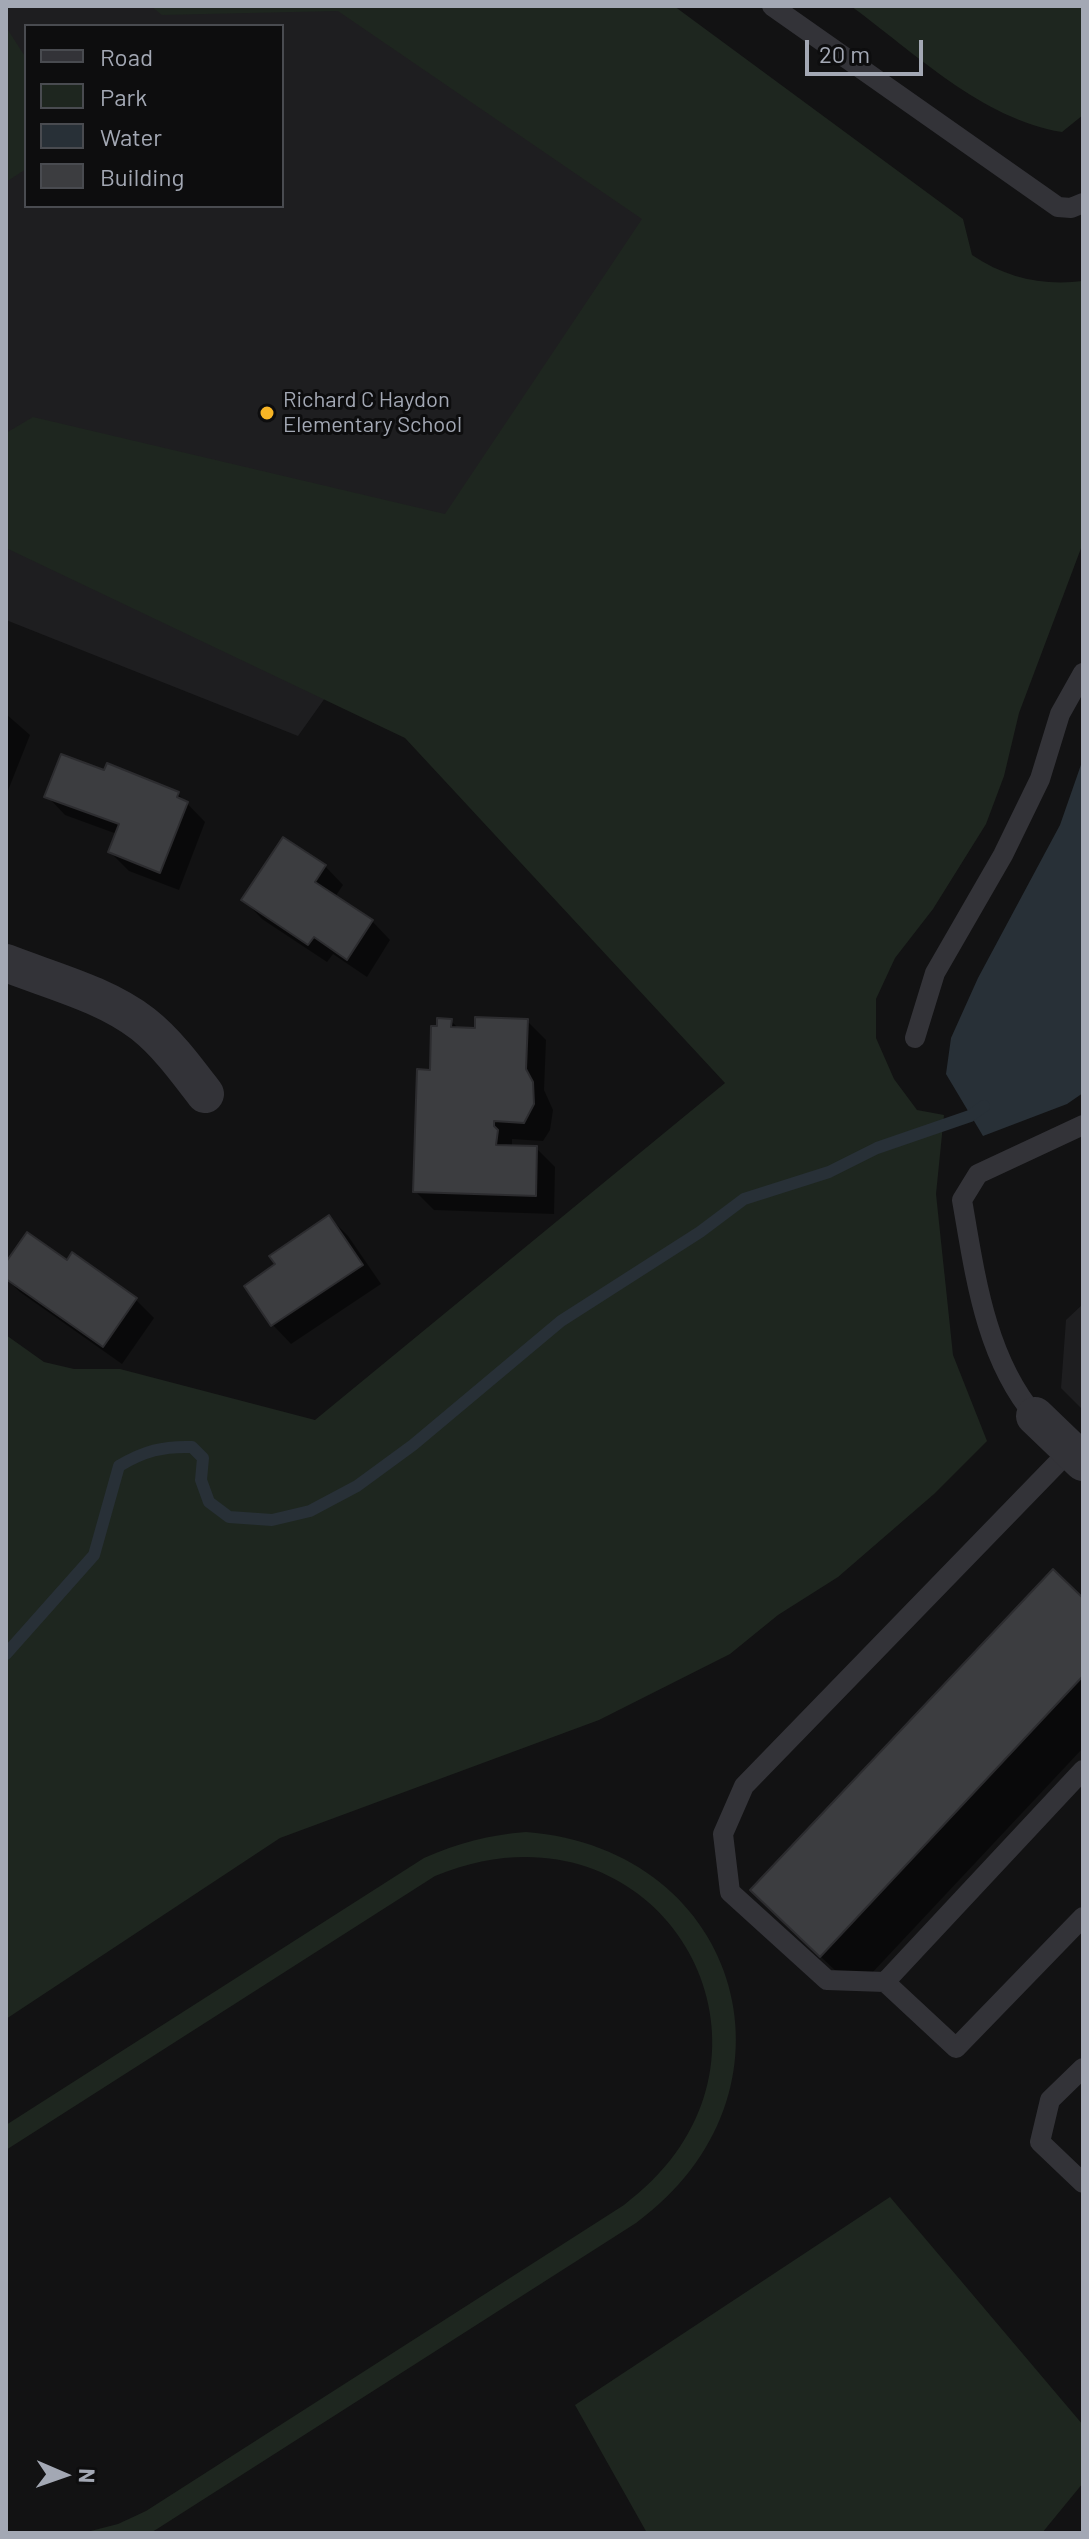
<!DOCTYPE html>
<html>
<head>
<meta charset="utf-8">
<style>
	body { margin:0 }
	#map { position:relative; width:1089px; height:2539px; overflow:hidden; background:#121213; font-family:Barlow,sans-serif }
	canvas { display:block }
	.frame { position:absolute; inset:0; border:8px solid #a3a8b4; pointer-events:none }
	.legend { position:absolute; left:24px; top:24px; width:260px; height:184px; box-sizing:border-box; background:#0d0d0e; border:2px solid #494b50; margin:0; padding:10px 14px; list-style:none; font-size:24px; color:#a3a8b4 }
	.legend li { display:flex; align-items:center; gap:16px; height:40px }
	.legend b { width:40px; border:2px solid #494b50 }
	.north { position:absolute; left:24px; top:2435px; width:80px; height:80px; -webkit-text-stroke:6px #0d0d0e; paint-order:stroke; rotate:92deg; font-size:22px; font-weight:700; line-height:32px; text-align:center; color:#a3a8b4 }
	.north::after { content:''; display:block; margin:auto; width:28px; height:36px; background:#a3a8b4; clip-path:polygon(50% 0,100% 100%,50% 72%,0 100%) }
	.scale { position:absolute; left:805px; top:40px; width:118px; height:36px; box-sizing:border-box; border:4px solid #a3a8b4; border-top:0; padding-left:10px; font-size:24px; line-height:28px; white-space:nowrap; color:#a3a8b4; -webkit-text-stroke:6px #0d0d0e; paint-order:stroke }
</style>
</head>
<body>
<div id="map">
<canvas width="1089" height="2539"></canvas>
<div class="frame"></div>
<ul class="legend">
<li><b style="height:10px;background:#333338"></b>Road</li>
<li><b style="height:22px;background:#1e261f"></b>Park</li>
<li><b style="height:22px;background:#283037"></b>Water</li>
<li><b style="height:22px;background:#3c3d40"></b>Building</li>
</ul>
<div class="north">N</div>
<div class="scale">20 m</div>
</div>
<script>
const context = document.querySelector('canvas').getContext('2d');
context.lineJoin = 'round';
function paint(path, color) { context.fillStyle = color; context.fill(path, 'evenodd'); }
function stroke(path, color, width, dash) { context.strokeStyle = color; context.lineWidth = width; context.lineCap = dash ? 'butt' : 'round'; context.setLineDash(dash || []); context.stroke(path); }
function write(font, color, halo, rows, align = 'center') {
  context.font = font + ' Barlow,sans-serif'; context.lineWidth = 6; context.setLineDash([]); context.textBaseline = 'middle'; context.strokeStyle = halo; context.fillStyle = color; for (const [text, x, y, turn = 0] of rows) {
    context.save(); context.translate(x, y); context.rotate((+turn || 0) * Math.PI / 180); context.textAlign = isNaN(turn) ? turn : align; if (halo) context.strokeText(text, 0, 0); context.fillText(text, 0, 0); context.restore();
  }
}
paint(new Path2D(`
	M6,6H379L675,206L298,736L6,620ZM26,26H282V206H26Z
	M1083,1304V1410L1061,1388L1066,1320Z`), '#1e1e20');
paint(new Path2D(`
	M151,6H674L963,219L972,255C1006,278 1043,286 1083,281V543L1019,713L1004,776L986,824L933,909L895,958L876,999V1038L894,1079L917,1110L944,1115L936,1194L953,1355L987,1441L934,1494L838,1577L778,1615L730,1654L599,1720L280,1838L6,2019V1335L44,1362L74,1369H120L315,1420L725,1083L405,738L6,548V433L33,417L445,514L642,219L338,11L162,15Z
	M851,6H1083V115L1062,132C982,119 915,53 851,6Z
	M6,27L26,58V169L6,182Z
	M526,1832C744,1849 812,2095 636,2223L157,2529L150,2533H83L118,2524L146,2511L624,2205C819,2060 663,1782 435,1876L6,2150V2125L424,1858C458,1843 489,1835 526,1832Z
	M890,2197L1083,2425V2483L1042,2533H647L575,2405Z`), '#1e261f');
paint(new Path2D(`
	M1083,759V1093L1067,1104L983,1136L946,1074L951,1038L978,978L1060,825Z`), '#283037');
paint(new Path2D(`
	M6,714L30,735L7,793H6Z
	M105,773L178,794L205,822L179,890L129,871L110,852L117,834L65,815L47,796Z
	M325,866L343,885L335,897L372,921L390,940L367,977L333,954L327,962L262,919L244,900Z
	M451,1021L459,1029L477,1030L527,1021L546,1040L544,1090L553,1110L550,1130L543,1141L512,1139V1148H536L555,1167L554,1214L434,1210L415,1191L432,1072Z
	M329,1217L348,1236L381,1284L291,1344L273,1325L247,1286L277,1265Z
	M67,1263L136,1300L154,1318L122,1364L20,1292L6,1278V1266Z
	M1083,1601V1748L856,1990L787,1925Z`), '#0007');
stroke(new Path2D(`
	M6,1654L94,1555L119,1466C144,1451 163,1446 192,1447L203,1458L201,1480L209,1502L229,1517L272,1520L310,1511L357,1486L413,1445L561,1321L700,1232L744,1199L829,1172L877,1148L970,1116L984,1106`), '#283037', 12);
const building = new Path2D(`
	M61,754L104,770L107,763L179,792L177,797L188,802L160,873L108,852L119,824L44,797Z
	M283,837L326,865L315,882L373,920L347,960L314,937L308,945L241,900Z
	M475,1017L528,1019L526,1069L533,1082L534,1104L524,1123L494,1121V1126L498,1130L496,1145L537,1146L536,1196L413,1192L417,1069L430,1070L431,1026H437V1018L452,1019L451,1027L475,1028Z
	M329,1215L363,1265L271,1326L244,1286L275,1264L269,1256Z
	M27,1232L67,1260L72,1252L137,1298L103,1347L6,1279V1262Z
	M1053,1569L1083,1598V1676L820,1957L750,1890Z`);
paint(building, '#3c3d40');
stroke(building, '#2c2c2f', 2);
stroke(new Path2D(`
	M772,6L1058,207L1071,208L1083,203
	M915,1038L935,973L1003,855L1040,779L1060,714L1083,673
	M1035,1416C985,1357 975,1274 962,1200L978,1174L1083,1125
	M1083,1770L885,1982L956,2048L1083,1917
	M885,1982L827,1980L730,1892L723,1834L744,1786L1076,1444
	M1083,2068L1050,2100L1040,2142L1083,2183`), '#333338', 20);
stroke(new Path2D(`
	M6,963C52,981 104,994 143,1024C167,1043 186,1069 205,1094
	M1035,1416L1083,1462`), '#333338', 38);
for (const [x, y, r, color] of [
	[267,413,8,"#f8b525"]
]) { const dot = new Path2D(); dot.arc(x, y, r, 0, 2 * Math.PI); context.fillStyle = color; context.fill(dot); stroke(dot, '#0d0d0e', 3); }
write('22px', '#a3a8b4', '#0d0d0e', [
	["Richard C Haydon",283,400],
	["Elementary School",283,425]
], 'left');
</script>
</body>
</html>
